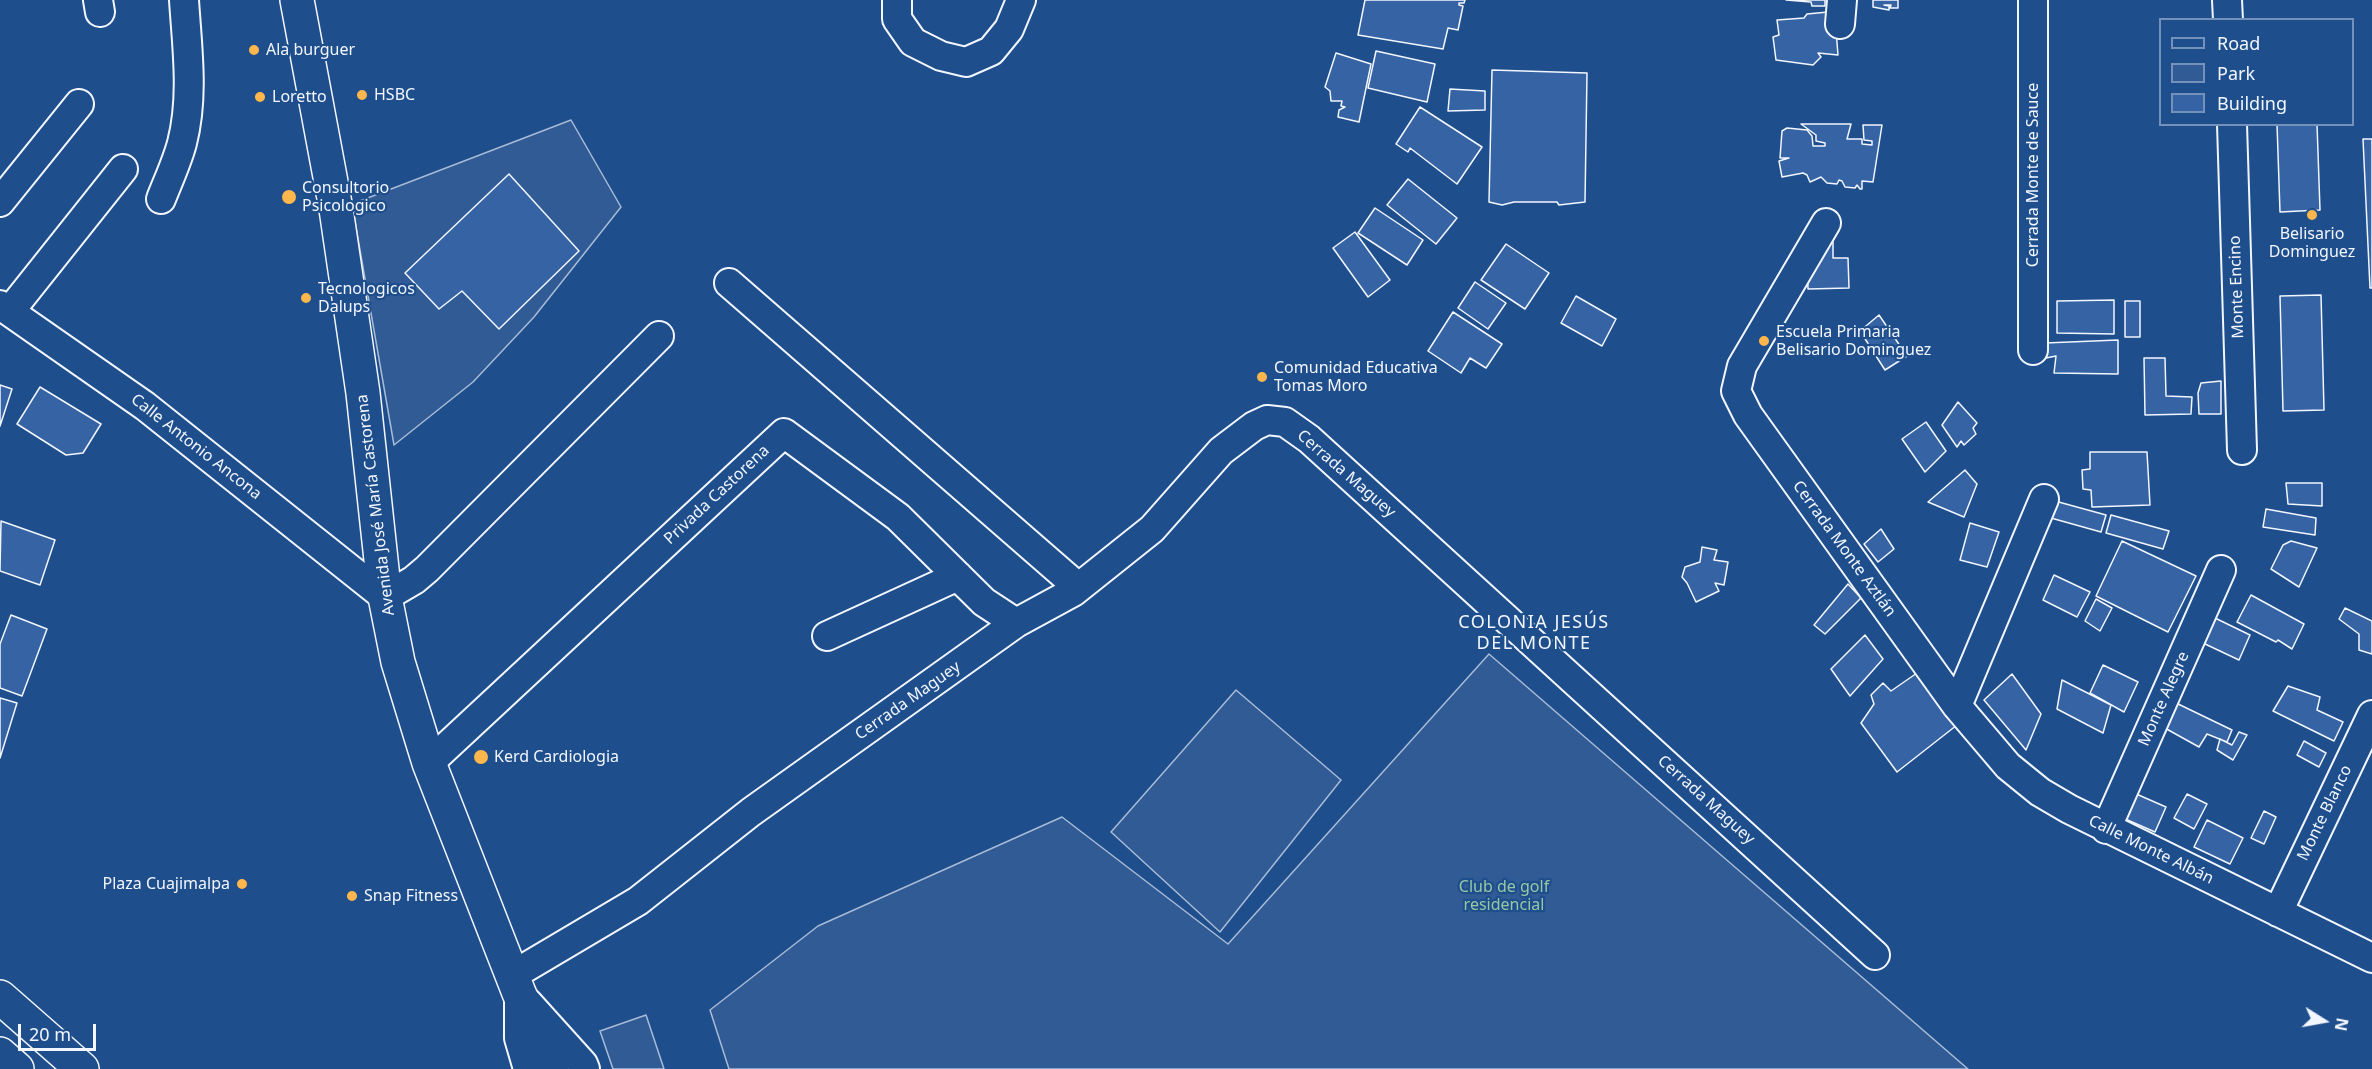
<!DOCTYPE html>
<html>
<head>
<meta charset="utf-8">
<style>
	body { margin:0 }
	#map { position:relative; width:2372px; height:1069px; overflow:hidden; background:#1f4e8c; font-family:"Noto Sans",sans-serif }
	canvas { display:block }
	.legend { position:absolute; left:2159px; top:18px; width:195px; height:108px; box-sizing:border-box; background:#1f4e8c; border:2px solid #7391ba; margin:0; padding:8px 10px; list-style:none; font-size:18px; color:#f2f6ff }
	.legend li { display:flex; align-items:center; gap:12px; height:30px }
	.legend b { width:30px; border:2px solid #7391ba }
	.north { position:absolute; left:2294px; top:991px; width:60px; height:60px; -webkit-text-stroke:4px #1f4e8c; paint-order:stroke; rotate:101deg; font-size:16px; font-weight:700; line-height:24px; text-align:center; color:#f2f6ff }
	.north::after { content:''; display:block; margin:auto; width:21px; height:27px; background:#f2f6ff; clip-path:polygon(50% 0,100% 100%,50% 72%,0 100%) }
	.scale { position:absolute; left:18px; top:1024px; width:78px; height:27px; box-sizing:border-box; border:3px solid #f2f6ff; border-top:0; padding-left:8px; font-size:18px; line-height:21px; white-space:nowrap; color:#f2f6ff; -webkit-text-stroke:4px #1f4e8c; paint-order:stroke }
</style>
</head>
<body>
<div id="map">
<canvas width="2372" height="1069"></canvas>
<ul class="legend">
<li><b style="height:8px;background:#1f4e8c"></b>Road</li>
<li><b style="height:16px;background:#305b95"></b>Park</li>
<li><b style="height:16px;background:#3563a3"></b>Building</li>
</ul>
<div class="north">N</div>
<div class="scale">20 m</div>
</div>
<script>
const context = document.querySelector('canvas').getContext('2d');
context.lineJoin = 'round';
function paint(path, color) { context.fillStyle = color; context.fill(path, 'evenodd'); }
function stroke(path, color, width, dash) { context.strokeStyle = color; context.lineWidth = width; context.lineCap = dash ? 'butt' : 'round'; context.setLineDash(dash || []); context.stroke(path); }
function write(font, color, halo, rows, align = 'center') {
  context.font = font + ' "Noto Sans",sans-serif'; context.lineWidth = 4.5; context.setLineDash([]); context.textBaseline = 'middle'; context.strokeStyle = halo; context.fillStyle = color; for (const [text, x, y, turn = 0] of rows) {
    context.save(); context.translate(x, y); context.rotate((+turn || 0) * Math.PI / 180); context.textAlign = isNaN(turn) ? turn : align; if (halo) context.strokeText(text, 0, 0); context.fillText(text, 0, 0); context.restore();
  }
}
const green = new Path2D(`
	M571,120L621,207L534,317L473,382L394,445L352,204Z
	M1489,654L1968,1069H729L710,1010L818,926L1062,817L1228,944Z
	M1236,690L1341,780L1220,932L1111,832Z
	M646,1015L664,1069H613L600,1031Z`);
paint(green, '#305b95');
stroke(green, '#a8bbd7', 1.5);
const building = new Path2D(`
	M1365,0H1465L1464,3H1459V5L1463,6L1458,30L1448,28L1443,49L1358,35Z
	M1786,0H1825V6H1812L1811,2Z
	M1873,0H1898V8H1890L1891,5H1884L1889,6V10L1873,7Z
	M1828,12L1836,30L1838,55L1818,53L1821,57L1813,65L1776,60L1773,37L1779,35L1777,20L1804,18L1807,14Z
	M1376,51L1435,64L1427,102L1368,88Z
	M1336,53L1371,64L1359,122L1338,117L1339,110L1345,107L1341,106L1342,101H1331L1330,91L1325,87Z
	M1492,70L1587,73L1585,202L1559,205L1557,202H1514L1502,205L1489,202Z
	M1450,89L1485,91V110L1448,111Z
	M1420,107L1482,147L1457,184L1410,148L1408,152L1396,144Z
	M1801,124H1851L1847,139H1862V144L1872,145V141L1864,140L1863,125H1882L1873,182L1862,181V189H1860L1857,185L1855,188L1845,187L1842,181L1839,180L1837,184L1827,183L1821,177L1810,182L1807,175L1803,173L1782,177L1779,161L1789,158H1780L1782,131L1787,128L1807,130L1812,136L1813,146H1825V143L1816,141V135Z
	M2277,124H2317L2320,210L2280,212Z
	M2363,139H2372V288H2370Z
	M509,174L579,251L499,329L462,291L439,309L405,273Z
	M1408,179L1457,218L1436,244L1387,205Z
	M1375,208L1423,240L1407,265L1358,233Z
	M1355,232L1390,280L1368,297L1333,248Z
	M1822,242H1833V258H1848L1849,288L1808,289L1807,258Z
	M1506,244L1549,273L1525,309L1481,280Z
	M1475,282L1506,303L1488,329L1458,308Z
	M2321,295L2324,410L2283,411L2280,296Z
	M1576,296L1616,319L1602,346L1561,323Z
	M2114,300V334L2057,333V301Z
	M2125,301H2140V337H2125Z
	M1453,312L1502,344L1486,368L1470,358L1461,373L1428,351Z
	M1879,315L1907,356L1885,370L1860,331Z
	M2118,340V374L2054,373L2056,356L2046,358L2045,343Z
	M2144,358H2165L2166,396L2192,397L2191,414L2145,415Z
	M2221,381V414H2199L2198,393L2201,383Z
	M0,385L12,389L0,426Z
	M40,387L101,424L83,453L66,455L17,424Z
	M1958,402L1977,423L1973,428L1976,434L1964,445L1961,441L1957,447L1942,425Z
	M1926,422L1946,451L1925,472L1902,439Z
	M2090,452H2147L2150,505L2092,507L2091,490L2083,489L2082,470L2090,469Z
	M1965,470L1977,484L1964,517L1928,502Z
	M2286,483H2322V506L2288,504Z
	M2055,501L2106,515L2101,532L2051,518Z
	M2266,509L2316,518L2315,535L2263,527Z
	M2111,515L2169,531L2163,549L2106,533Z
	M1,521L55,540L40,585L0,571Z
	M1970,523L1999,532L1987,567L1960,560Z
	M1881,529L1894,549L1878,562L1864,544Z
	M2122,541L2196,576L2168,632L2096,596Z
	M2291,541L2317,548L2299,587L2271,569L2283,545Z
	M1702,547L1717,550L1714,560L1728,562L1724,585L1715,583L1719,591L1696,602L1687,583L1682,577L1685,567L1700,562Z
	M2054,575L2090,592L2077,617L2043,600Z
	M1848,584L1861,598L1825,634L1814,625Z
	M2251,595L2304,624L2292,649L2278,640L2276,642L2237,622Z
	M2096,599L2112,608L2100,631L2085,621Z
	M2345,608L2372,621V654L2359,650V634L2339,619Z
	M11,615L47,629L22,696L0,688V644Z
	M2215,618L2250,635L2239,660L2203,643Z
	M1865,635L1883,659L1850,696L1831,669Z
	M2103,665L2138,682L2124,712L2090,693Z
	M1917,673L1957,725L1897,772L1861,723L1874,704L1871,695L1883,683L1891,691Z
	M2012,674L2041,714L2026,750L1984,700Z
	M2062,680L2111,705L2103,733L2057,709Z
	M2288,686L2320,697L2317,710L2343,722L2334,741L2273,711Z
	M0,698L17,703L0,758Z
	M2174,702L2232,730L2227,742L2207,734L2199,747L2163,727Z
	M2239,732L2247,735L2233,760L2217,750L2220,739L2232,745Z
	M2304,741L2326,753L2319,767L2297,755Z
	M2134,793L2166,807L2155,832L2123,818Z
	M2187,794L2207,804L2194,829L2174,818Z
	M2264,811L2276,817L2264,844L2251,838Z
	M2207,820L2243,838L2230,864L2194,847Z`);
paint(building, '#3563a3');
stroke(building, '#f2f6ff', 1.5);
const minor = new Path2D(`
	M98,0L100,12
	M897,0V19L913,42L941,56L966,62L991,51L1009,29L1021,0
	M2033,0V350
	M2227,0L2228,20
	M1840,24L1842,0
	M2232,124L2242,450
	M161,199C168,181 177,162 182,143C194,96 187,47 184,0
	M0,202L79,104
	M1826,223L1742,366L1736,391L1748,415L1957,706L2008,766L2040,792L2069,809L2372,958
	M729,283L1078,587
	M0,305L145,406L385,597L414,580L427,569L659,336
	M10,311L123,169
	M827,636L958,576
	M1957,706L2044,499
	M429,763L784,433L898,517L984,602L1016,623
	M2106,829L2221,570
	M2278,912L2372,715
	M513,975L638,901L751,812L1016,623L1073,592L1152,529L1221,451L1254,426L1267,420L1285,422L1309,439L1875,955
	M519,998V1038L528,1069
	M528,1003L583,1064L585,1069`);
const major = new Path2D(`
	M297,0L336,209L363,393L385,597L398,662L429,763L519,993L552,1069
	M0,997L82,1069
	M0,1054L17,1069`);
stroke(minor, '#f2f6ff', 32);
stroke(major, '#f2f6ff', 36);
stroke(minor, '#1f4e8c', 28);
stroke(major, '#1f4e8c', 33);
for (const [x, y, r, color] of [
	[254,50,6,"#ffb74d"],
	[362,95,6,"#ffb74d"],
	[260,97,6,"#ffb74d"],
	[289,197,8,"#ffb74d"],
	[2312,215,6,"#ffb74d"],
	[306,298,6,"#ffb74d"],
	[1764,341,6,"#ffb74d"],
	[1262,377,6,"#ffb74d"],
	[481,757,8,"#ffb74d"],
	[242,884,6,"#ffb74d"],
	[352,896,6,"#ffb74d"]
]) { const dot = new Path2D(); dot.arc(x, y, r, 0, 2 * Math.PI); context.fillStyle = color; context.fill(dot); stroke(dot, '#1f4e8c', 2); }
write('16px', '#f2f6ff', '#1f4e8c', [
	["Ala burguer",266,50],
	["HSBC",374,95],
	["Loretto",272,97],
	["Consultorio",302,188],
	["Psicologico",302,206],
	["Belisario",2312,234,"center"],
	["Dominguez",2312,252,"center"],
	["Tecnologicos",318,289],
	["Dalups",318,307],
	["Escuela Primaria",1776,332],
	["Belisario Dominguez",1776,350],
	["Comunidad Educativa",1274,368],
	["Tomas Moro",1274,386],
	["Kerd Cardiologia",494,757],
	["Plaza Cuajimalpa",230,884,"right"],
	["Snap Fitness",364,896]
], 'left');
write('16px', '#f2f6ff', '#1f4e8c', [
	["Cerrada Monte de Sauce",2033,175,-90],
	["Monte Encino",2237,287,-92],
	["Calle Antonio Ancona",196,447,38],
	["Cerrada Maguey",1346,474,41],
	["Privada Castorena",717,495,-43],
	["Avenida José María Castorena",376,505,-97],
	["Cerrada Monte Aztlán",1844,549,54],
	["Monte Alegre",2164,699,-66],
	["Cerrada Maguey",908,701,-35],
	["Cerrada Maguey",1706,800,42],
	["Monte Blanco",2325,813,-64],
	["Calle Monte Albán",2151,850,26]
]);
write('16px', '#97c8a6', '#1f4e8c', [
	["Club de golf",1504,887],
	["residencial",1504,905]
]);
context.letterSpacing = '1.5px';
write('18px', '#f2f6ff', '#1f4e8c', [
	["COLONIA JESÚS",1534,623],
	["DEL MONTE",1534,644]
]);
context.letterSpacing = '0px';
</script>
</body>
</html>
